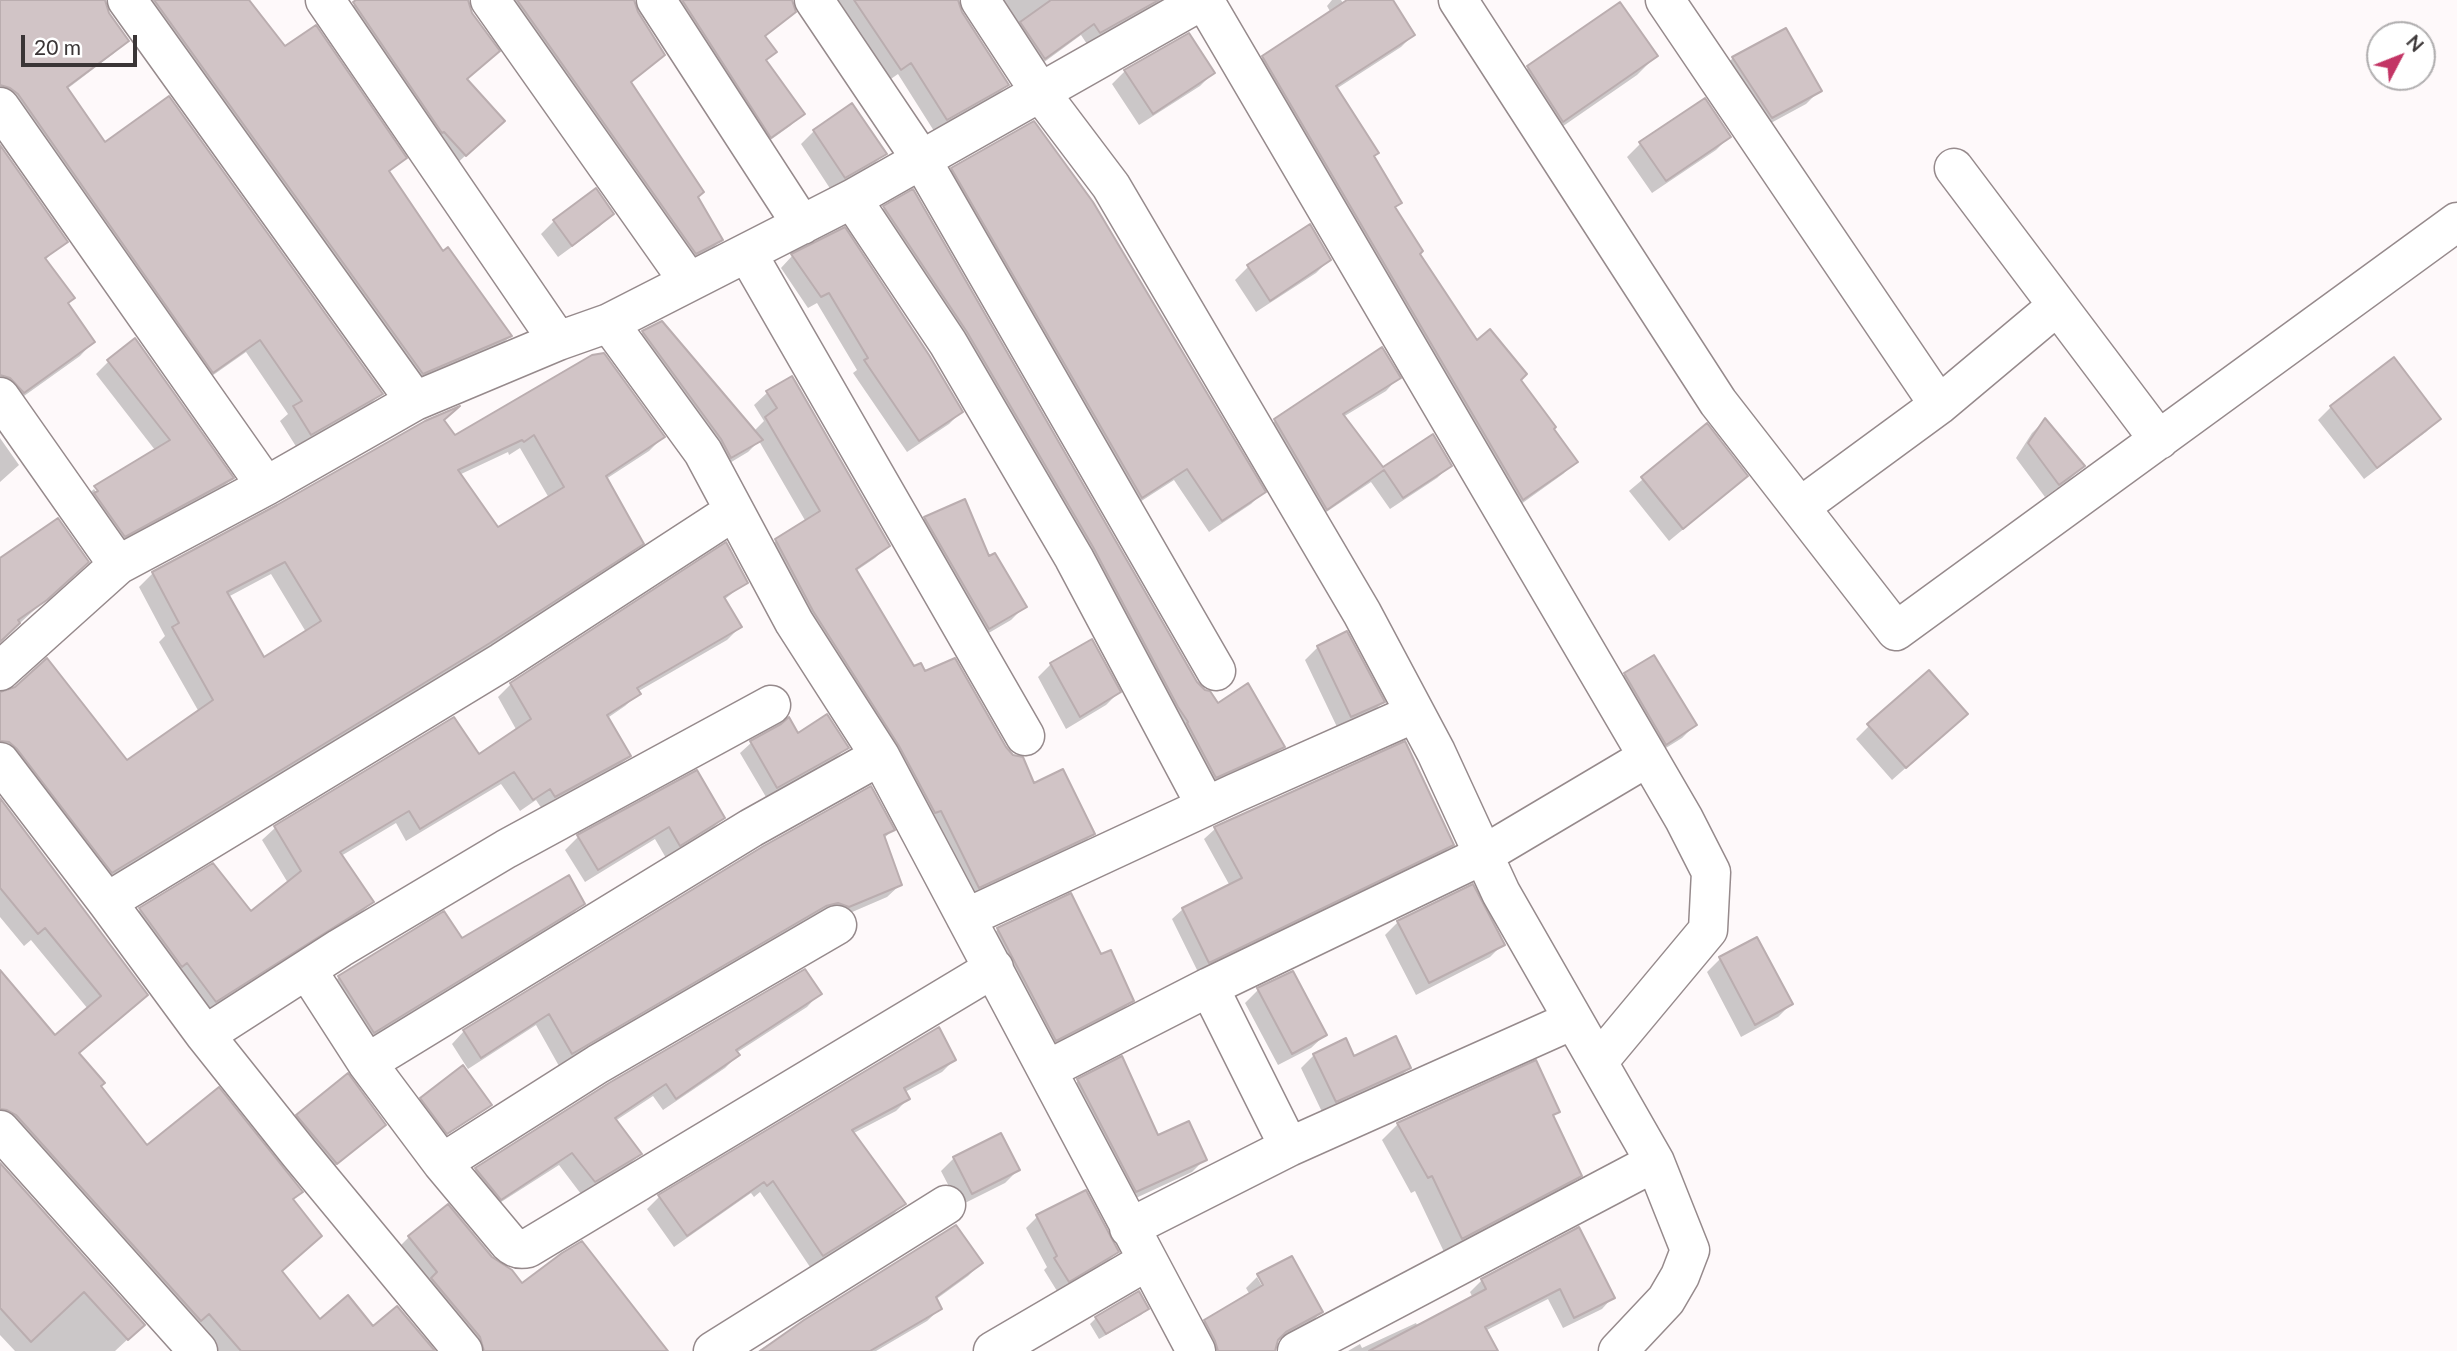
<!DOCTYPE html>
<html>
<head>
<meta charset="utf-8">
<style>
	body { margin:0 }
	#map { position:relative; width:2457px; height:1351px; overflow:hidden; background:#fef9fa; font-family:Lato,sans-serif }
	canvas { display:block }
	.north { position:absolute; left:2366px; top:21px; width:70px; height:70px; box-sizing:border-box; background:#fff; border:2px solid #b0aeaf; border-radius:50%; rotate:48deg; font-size:19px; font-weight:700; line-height:28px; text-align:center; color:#3a3536 }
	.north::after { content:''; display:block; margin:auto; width:24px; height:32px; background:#c33565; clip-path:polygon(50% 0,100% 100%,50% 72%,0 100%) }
	.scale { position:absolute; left:21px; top:35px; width:116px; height:32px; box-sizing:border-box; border:4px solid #3a3536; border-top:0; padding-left:9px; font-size:21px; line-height:24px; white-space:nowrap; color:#3a3536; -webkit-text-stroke:5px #fff; paint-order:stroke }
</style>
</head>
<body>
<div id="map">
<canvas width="2457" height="1351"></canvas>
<div class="north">N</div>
<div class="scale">20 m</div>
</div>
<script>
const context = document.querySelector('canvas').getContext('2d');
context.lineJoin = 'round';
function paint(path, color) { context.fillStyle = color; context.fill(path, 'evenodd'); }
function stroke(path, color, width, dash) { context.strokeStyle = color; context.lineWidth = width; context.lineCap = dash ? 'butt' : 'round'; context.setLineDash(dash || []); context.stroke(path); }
paint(new Path2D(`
	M0,0H104L108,14L127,41L113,54L67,89L105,144L381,394L367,407L297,448L280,421L288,414L246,352L199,385L0,104Z
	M130,0H247L284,48L404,158L388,173L443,254L510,336L497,350L409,387Z
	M359,0H467L465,80L490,133L453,167L342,16Z
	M496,0H633L636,13L663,54L630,83L721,240L709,252L683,265Z
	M662,0H791L794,12L764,37L775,52L765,61L802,114L790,126L758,149Z
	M828,0H957L960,12L1007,85L995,97L934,131L898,74L888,81Z
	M986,0H1164L1087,44L1081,35L1032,71Z
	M1332,0H1341L1348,10L1351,8L1345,0H1391L1413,35L1401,47L1336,89L1400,203L1394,209L1418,254L1477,343L1519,380L1575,462L1563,474L1510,512L1251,70L1263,57L1331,13L1327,6Z
	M1619,4L1656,56L1637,75L1543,140L1509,87L1528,68Z
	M1733,58L1819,91L1806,104L1758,130L1720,71Z
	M1125,71L1213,73L1200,86L1139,125L1112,84Z
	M852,106L884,154L871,167L831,190L801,144L814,131Z
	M1729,137L1716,150L1652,193L1627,157L1640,144Z
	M0,148L65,241L44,261L66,304L93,342L80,356L10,406L0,395Z
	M952,169L1263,492L1251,504L1209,532L1174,480L1129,509L940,182Z
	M913,192L1196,683L1217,705L1283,747L1271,758L1204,789L873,220L884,208Z
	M612,214L599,227L558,257L541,234L554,221Z
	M1310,227L1329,260L1316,273L1256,312L1235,280L1248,267Z
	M792,256L961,412L949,424L907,452L853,373L857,370L817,303L808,308L781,268Z
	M661,323L754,431L764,421L754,405L767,393L792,378L888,545L875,558L856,571L914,669L925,673L1005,748L1034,785L1093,834L1080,846L966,899L763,554L776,541L806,522L759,441L748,452L718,470L630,345L643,332Z
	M1382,350L1398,378L1386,391L1343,417L1383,470L1450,466L1437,478L1390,509L1371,482L1313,521L1262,433L1275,421Z
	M593,357L663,437L649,451L606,479L642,543L628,557L475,657L98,886L0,754V694L127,762L199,712L159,642L165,636L139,587L153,573L443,421L455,438ZM520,448L549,498L498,529L459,475L508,452L509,455ZM271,574L306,632L263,660L228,597Z
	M109,361L232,478L219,491L111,548L82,500L94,489L101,500L98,488L95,487L155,450L96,374Z
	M2331,407L2439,419L2426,432L2364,479L2318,420Z
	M2045,420L2083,466L2070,479L2045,497L2016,458L2032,433Z
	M1706,426L1732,489L1669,541L1629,491Z
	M0,438L19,465L0,482Z
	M925,518L989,558L1024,607L1011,620L975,641L912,531Z
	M726,545L746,582L724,600L740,627L727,640L637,692L638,694L625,706L606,719L629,756L616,769L542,809L536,800L520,811L501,784L406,841L396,823L341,856L372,902L359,915L203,1013L127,922L140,910L212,866L250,913L288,883L262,840L275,828L479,756L517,731L498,697L511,684Z
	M0,561L73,575L0,641Z
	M1318,647L1383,702L1370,715L1338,729L1305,660Z
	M1051,664L1119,692L1106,705L1066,729L1038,677Z
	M1625,674L1695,725L1682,738L1653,756L1612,687Z
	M782,726L798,735L847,748L836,758L766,797L740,753L751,743Z
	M1869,726L1952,727L1892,780L1856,739Z
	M1405,743L1452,844L1442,855L1198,972L1172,919L1183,909L1230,886L1204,839L1215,829Z
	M0,801L146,995L78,1054L99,1086L147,1147L300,1192L292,1200L281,1272L319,1321L373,1329L432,1351H217L195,1326L0,1126V974L55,1037L88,1009L31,940L24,946L0,917Z
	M723,818L710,831L666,858L655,839L585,882L565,850L578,837Z
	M893,830L883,839L900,885L887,897L836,919L812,918L559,1066L536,1025L468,1069L452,1044L464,1031Z
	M583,904L569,917L360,1045L326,990L339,977Z
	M1398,922L1503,944L1490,957L1416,995L1385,935Z
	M998,929L1100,957L1132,1000L1116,1017L1039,1056L982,946Z
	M1720,959L1791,1004L1778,1017L1741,1037L1707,972Z
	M1258,990L1325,1035L1311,1048L1278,1065L1245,1003Z
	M819,994L807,1007L736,1053L738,1055L725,1068L663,1110L653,1096L615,1121L640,1154L627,1167L581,1194L559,1165L487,1211L463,1182L476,1169L610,1084Z
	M1314,1055L1409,1068L1396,1081L1323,1114L1301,1068Z
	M1121,1059L1157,1137L1205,1159L1192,1172L1123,1204L1065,1094L1078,1081Z
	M954,1060L942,1072L905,1092L908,1099L896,1111L852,1134L903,1204L891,1217L810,1267L760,1192L754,1197L751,1193L674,1247L647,1209L659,1197Z
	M421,1099L490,1105L441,1139L415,1105Z
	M1558,1111L1552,1117L1580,1175L1564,1191L1445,1254L1415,1191L1411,1193L1382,1140L1398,1124Z
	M297,1116L384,1125L323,1176L285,1129Z
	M954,1158L1018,1170L1005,1183L959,1206L941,1171Z
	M0,1165L129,1338L115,1351H15L0,1335Z
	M1037,1217L1117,1252L1106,1263L1057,1291L1044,1270L1047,1267L1026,1228Z
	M955,1227L981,1263L968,1276L935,1300L940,1309L927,1321L876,1351H758Z
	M1578,1229L1613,1297L1602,1309L1563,1328L1548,1299L1485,1331L1483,1351H1348L1360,1344L1362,1348L1416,1323L1418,1327L1473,1298L1470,1292L1482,1280Z
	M409,1237L491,1259L522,1286L665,1351H467L396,1250Z
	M1258,1276L1321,1312L1309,1325L1275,1342L1266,1351H1202L1193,1333L1205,1321L1250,1295L1246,1288ZM1257,1277H1261L1266,1293Z
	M1147,1309L1141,1315L1099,1339L1090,1324L1096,1318Z`), '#0003');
const building = new Path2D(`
	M0,0H105L109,13L129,41L67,87L105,142L169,96L383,394L311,435L293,406L302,401L260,340L213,373L18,94L10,88L0,85Z
	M154,0H249L285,46L316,25L407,158L389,171L443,251L448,247L512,336L423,374Z
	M356,0H468L472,13L500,51L467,79L505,121L466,156L444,132L442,133L353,2Z
	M517,0H634L638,12L665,55L631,82L704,192L698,197L723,240L696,254Z
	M682,0H792L796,12L765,36L777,52L766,60L805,114L771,138Z
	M854,0H958L962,12L1009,85L947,120L911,63L901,70Z
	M1051,0H1159L1100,33L1094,24L1045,59L1020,22Z
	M1347,0H1393L1415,35L1336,86L1379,153L1374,156L1402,203L1395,207L1423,251L1420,254L1477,340L1490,329L1527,374L1521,380L1556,427L1554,429L1578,462L1523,500L1262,56Z
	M1620,2L1658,56L1563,122L1527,66Z
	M1786,28L1822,91L1772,118L1732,57Z
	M1189,33L1215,73L1153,114L1124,70Z
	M1705,98L1731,137L1666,181L1639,142Z
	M852,103L887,154L845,178L813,130Z
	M1034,121L1093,202L1266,492L1222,521L1187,469L1142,498L951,168Z
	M0,145L68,242L45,258L75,298L68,303L95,342L24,393L10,378L0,375Z
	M596,188L614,214L572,246L553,220Z
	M913,189L1197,682L1205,690L1210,691L1218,703L1248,683L1285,747L1216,778L1187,723L1188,722L1178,707L1093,547L967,332L883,206Z
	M1310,224L1331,260L1270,301L1247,265Z
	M845,227L929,355L963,412L919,441L864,360L868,358L829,293L821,297L791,254Z
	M662,321L763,440L731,458L721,439L642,331Z
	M135,338L234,478L125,537L94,493L98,491L94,486L170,440L107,360Z
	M1382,347L1401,378L1343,414L1383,467L1433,434L1452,466L1403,498L1384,470L1327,510L1274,419Z
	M604,353L665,437L606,476L644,544L490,643L112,873L17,749L9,742L0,741V692L15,687L47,658L127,760L213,700L172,627L179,623L152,572L277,505L425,421L460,406L444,420L455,435L592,355ZM534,435L564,487L498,527L458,470L522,440L524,442ZM285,562L321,621L264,657L227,592Z
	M2394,357L2441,419L2377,468L2330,406Z
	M792,376L890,546L856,569L914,666L921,663L925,671L955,658L1006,747L1013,755L1023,757L1034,783L1063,769L1095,834L979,888L941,811L935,813L899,746L813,611L775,539L820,511L765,417L777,408L766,391Z
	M2045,418L2085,466L2059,485L2028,443Z
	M1707,423L1748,476L1683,529L1641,477Z
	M965,499L989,556L995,553L1027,607L989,629L924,517Z
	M58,518L89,562L47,600L18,620L20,623L0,642V558Z
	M726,542L748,583L724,597L742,627L637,688L641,694L607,715L631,756L555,797L550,789L533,800L514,772L420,829L409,811L340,852L374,902L216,1002L187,963L182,967L139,908L213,863L251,911L301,871L274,826L454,717L479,754L531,719L510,683Z
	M1347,631L1385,702L1351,717L1317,646Z
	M1092,639L1121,692L1080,717L1050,663Z
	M1654,655L1697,725L1666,745L1624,673Z
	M1929,670L1968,714L1906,768L1867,724Z
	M827,714L849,748L777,788L750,741L781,724L789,717L798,733Z
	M1405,741L1454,845L1209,963L1182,908L1242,878L1214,827Z
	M697,770L725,818L680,846L669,827L598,870L577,835Z
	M871,786L895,830L884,835L902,885L849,907L838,903L826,906L572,1054L549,1014L481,1058L463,1030L762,847Z
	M0,798L148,995L79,1053L105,1083L101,1086L147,1145L219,1087L303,1192L293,1199L322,1236L282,1271L320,1319L348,1295L373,1326L397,1306L435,1351H241L209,1314L201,1321L16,1115L7,1110L0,1109V970L55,1035L101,996L45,928L38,934L0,888Z
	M569,875L585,904L374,1033L338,976L444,911L462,938Z
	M1473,884L1505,945L1429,983L1397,921Z
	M1071,893L1101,954L1111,950L1134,1001L1056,1041L997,928Z
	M1757,937L1793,1004L1755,1025L1719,957Z
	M805,969L822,994L736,1050L740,1055L676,1099L666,1084L615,1118L642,1154L595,1182L572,1153L501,1200L475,1168L609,1083Z
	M1293,971L1327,1035L1292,1054L1257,988Z
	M939,1027L956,1060L904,1088L910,1099L852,1130L906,1204L823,1256L773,1181L767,1186L764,1182L687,1236L658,1195Z
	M1396,1036L1411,1068L1336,1102L1313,1054L1346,1038L1354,1056Z
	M1122,1056L1158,1135L1189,1121L1207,1160L1136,1192L1077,1079Z
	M1536,1060L1560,1112L1553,1115L1582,1176L1462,1239L1432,1176L1428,1178L1397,1123Z
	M463,1065L492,1105L447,1134L420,1098Z
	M348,1073L386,1125L337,1164L296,1115Z
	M1001,1133L1020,1170L972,1194L953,1157Z
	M0,1163L145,1325L128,1340L84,1292L31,1342L0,1308Z
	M1086,1190L1119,1252L1069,1282L1054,1258L1057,1256L1036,1215Z
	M448,1204L492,1257L512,1270L522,1283L562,1253L582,1241L668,1351H484L480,1337L431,1278L437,1272L408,1236Z
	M956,1225L983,1263L936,1297L942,1309L870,1351H760L804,1320Z
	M1579,1227L1615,1298L1574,1318L1560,1289L1485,1327L1498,1351H1369L1486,1289L1481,1279Z
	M1292,1256L1323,1312L1286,1332L1278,1340L1275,1351H1218L1215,1341L1204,1320L1263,1285L1257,1274Z
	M1139,1291L1149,1309L1106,1334L1095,1317Z`);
paint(building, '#d1c4c6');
stroke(building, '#baadaf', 2);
const minor = new Path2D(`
	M127,0L415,401
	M325,0L558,341
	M490,0L689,282
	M656,0L802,225
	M814,0L921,159L1216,671
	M980,0L1040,92L1111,186L1362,613L1436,752L1501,893L1655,1162L1690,1250L1680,1276L1666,1300L1618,1351
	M1204,0L1648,757L1684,819L1711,872L1708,930L1598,1062
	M1458,0L1718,402L1896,631L2457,222
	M1665,0L1939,405
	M0,107L266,486
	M1954,168L2159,440
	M852,199L948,343L1074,558L1206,806
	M747,253L1025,736
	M609,323L703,452L794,622L880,756L1196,1351
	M0,397L118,565
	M1800,507L1939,405L2057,306
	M0,671L118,565L266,486L415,401L558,341L609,323L852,199L1203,0
	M880,756L751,828L367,1063L442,1163L509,1243C515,1249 520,1250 528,1248L994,968
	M0,762L107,902L205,1035L299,1153L463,1351
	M107,902L502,662L734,511
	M966,918L1235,793L1415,713
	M307,970L367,1063
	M1573,1020L1289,1147L1209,987L1483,855L1648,757
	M205,1035L340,948L506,849L771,705
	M1047,1070L1209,987
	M0,1130L198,1351
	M442,1163L598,1064L837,925
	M1129,1228L1289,1147
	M713,1351L946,1205
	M993,1351L1147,1261
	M1297,1351L1655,1162`);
stroke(minor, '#968a8c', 41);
stroke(minor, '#fff', 38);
</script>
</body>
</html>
